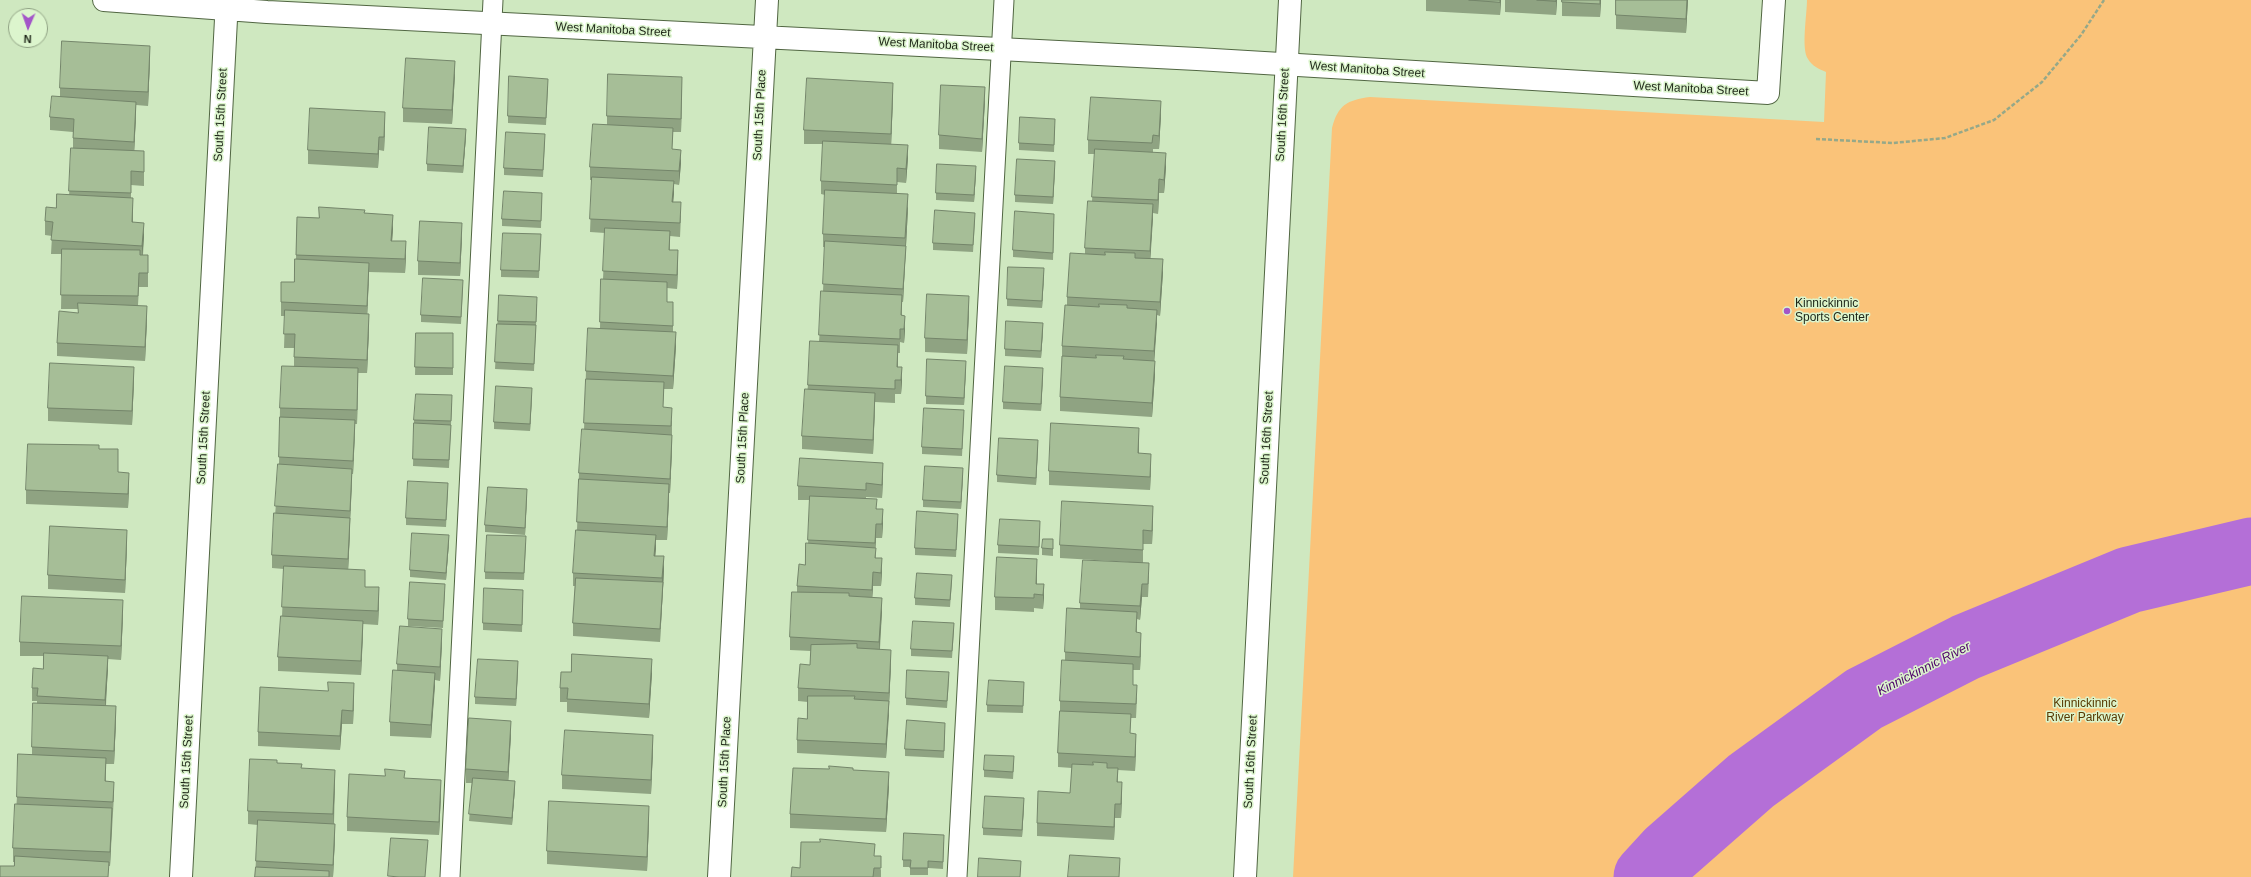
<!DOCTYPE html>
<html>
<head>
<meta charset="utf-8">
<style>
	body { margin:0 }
	#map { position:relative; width:2251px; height:877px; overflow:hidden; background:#cfe8c0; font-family:Helvetica,sans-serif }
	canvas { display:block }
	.north { position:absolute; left:8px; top:8px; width:40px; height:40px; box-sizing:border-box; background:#dcf5cd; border:1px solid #90a284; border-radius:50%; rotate:182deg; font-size:11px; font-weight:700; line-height:16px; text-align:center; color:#1d2517 }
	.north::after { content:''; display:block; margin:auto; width:14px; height:18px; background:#a356c8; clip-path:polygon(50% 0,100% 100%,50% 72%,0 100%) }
</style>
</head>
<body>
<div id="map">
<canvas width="2251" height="877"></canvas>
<div class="north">N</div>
</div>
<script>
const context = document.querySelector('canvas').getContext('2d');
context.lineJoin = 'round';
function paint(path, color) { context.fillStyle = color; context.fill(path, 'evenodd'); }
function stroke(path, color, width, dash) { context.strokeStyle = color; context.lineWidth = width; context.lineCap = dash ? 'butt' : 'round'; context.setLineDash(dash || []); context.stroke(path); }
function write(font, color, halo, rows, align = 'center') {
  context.font = font + ' Helvetica,sans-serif'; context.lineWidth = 3; context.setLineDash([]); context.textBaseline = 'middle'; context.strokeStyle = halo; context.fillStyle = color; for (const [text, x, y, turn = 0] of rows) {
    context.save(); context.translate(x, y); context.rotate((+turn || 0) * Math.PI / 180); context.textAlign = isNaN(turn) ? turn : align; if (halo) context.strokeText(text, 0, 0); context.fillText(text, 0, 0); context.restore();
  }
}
paint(new Path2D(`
	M1807,0H2251V877H1293L1332,128C1338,105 1347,100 1370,97L1824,122L1826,72C1819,69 1812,66 1808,59C1801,49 1807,14 1807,0Z`), '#fac379');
stroke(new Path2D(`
	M1647,877L1669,853L1751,781L1864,699L1966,647L2129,580L2251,551`), '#b46fd7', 67);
const service = new Path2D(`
	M450,877L493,0
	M957,877L1004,0`);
const minor = new Path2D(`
	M104,0L267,12L1197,59L1768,93L1774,0
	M181,877L227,0
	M719,877L767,0`);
const tertiary = new Path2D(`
	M1245,877L1290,0`);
stroke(service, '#516642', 21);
stroke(minor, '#516642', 24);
stroke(tertiary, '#516642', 24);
stroke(new Path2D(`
	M1816,139L1893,143L1945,138L1994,120L2042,82L2081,35L2104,0`), '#95a889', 2.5, [4, 2]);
stroke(service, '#fff', 19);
stroke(minor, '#fff', 22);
stroke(tertiary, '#fff', 22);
paint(new Path2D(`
	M1426,0H1501L1500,15L1426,11Z
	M1505,0H1557L1556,15L1505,12Z
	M1562,0H1601L1600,17L1562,16Z
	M1616,0H1688L1686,33L1616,29Z
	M150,59L148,106L136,105V115L134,151L144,165V186L131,185V198L133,212V222L144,237L143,255H148V287H139L138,305L147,319L145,361L57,356V343L78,313V309H61L62,254H51L52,236L45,235V221L56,208L69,195L73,149V132L50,130V117L60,96V88Z
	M455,74L452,124L403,122V108Z
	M548,86L546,125L508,123V116Z
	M682,90L681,132H673L672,149L681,163L679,185L674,184L673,202L681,216L680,237L670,236V250L678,264L677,289L667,288V302L673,316V332L676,346L673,389H664L663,407L672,421V449L670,493H669L667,540H656L655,556L664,570L660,642L573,636V623L575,586H573V573L577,530L579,473L584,430L586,371L600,328L601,279H603L605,233L590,232L592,180H590V167L607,125V116Z
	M893,96L891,144L908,158L906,183L897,182V194L908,208L903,302H902V315L905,330L904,343L900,342V353H898V367L902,381L901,394H895V403L875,402L873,454L802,449V436L808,385L819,341L823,291L825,247H823V234L825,195L821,194V181L823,144H804V130Z
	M985,100L982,152L939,149V135Z
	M1161,114L1159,149H1153V152L1166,167L1164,193H1159L1158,214L1153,213L1150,258L1163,272L1160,316L1157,315L1154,361L1155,374L1152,417L1060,411V397L1062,356V346L1067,306V297L1085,254V248L1092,201L1095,154H1088V140Z
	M385,126L384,151L379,150L378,168L308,164V150Z
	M1055,126L1054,152L1019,150V143Z
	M466,136L463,173L427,171V164Z
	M545,141L543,177L504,175V168Z
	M1055,168L1053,204L1015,202V195Z
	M976,173L974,202L936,200V193Z
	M542,193L541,228L502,226V219Z
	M365,213L393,229L392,241L406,255L405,273L369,272L367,314L369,328L367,373H358L357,424H355L353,474H352L350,518V531L348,569L379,601L378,625L363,624L361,675L278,671V657L282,616L284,569L272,568V555L279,464L280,408L294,366V348H284L285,316H281V302L294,282L296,259L297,217L319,218Z
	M975,220L973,252L933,250V243Z
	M1054,221L1053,260L1013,257V250Z
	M541,234L539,278L501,277V270Z
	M462,237L460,276L418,275V261Z
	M1044,275L1042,308L1007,306V299Z
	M463,287L461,324L421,322V315Z
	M499,295L537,304L534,371L495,369Z
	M969,310L967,354L925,352V338Z
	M1043,330L1041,358L1005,356V349Z
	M416,333H453V375H415Z
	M966,368L964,405L926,404V396Z
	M1043,375L1041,411L1003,409V402Z
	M134,380L132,425L48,421V408Z
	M532,395L530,431L494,429V422Z
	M452,403L449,468L413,466L414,420Z
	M964,417L962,456L922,454V447Z
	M1139,441V453L1151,467L1150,490L1049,485V471Z
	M1038,447L1036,485L997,482V475Z
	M99,449L129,486L128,508L26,504V490Z
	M963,475L961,509L923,507V500Z
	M883,476L882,498L866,497V499L877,509L883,523L882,538H876L875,548L876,558L882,571L881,586H873L872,597L882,611L880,649L891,664L886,758L797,753V740L807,719L808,702L798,701V688L810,665L811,651L790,650V637L797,592V586L805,565L808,544L810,500H798V486Z
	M448,490L446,527L406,525V518Z
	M527,496L525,535L485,532V525Z
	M1153,519L1152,544H1143V563L1149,577L1148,597H1142L1140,620L1137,619V632L1141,646L1140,670H1133V685L1137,698L1136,718H1131L1130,733L1136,747L1135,771L1118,770V782L1122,796L1121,818H1115L1114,840L1037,836V823L1070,793L1072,768L1058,767V753L1060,714V701L1065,660V652L1080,609V603L1129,562L1060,558V545Z
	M958,521L956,557L915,555V548Z
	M1040,528L1039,555L998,553V545Z
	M1053,539V556L1042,555V548Z
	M449,542L446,580L410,577V570Z
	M526,543L524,580L485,579V572Z
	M127,544L125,593L48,589V575Z
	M1037,572V584H1044L1043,609L1034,608V612L995,610V597Z
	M952,582L950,607L915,605V598Z
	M445,591L443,628L408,626V619Z
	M523,597L522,632L483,630V623Z
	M123,614L121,660L108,659L106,706L116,720L114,764H106V781L114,795L110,866H14V862H13V848L17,797L32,755V747L37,703V701H32V688L43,669L44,656H20V642Z
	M954,630L952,658L911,656V649Z
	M442,642L440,681L435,680L431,738L390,736V722L397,670V664Z
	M518,668L516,706L475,704V697Z
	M652,673L649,718L567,712V702H560V688Z
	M949,679L947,708L906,705V698Z
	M1024,689L1023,713L987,712V705Z
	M354,697L353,724H342L340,750L258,746V732Z
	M945,730L944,758L905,756V749Z
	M511,734L508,781L515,788L512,825L469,821L472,783H466V769Z
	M653,749L651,794L562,789V775Z
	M277,763L302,768L335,783L334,824L335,837L333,877H255L258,825L248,824V811Z
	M1014,763L1013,779L984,777V770Z
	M889,786L886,832L790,828V814Z
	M441,794L439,835L347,831V817Z
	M1024,805L1022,837L983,835V828Z
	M649,820L647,871L547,864V851Z
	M944,842L943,869L928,868V875H910V867H903V860Z
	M875,856L881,870V877H791L800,868Z`), '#8fa382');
paint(new Path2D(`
	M1500,0H1501L1500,15Z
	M1556,0H1557L1556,15Z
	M1600,0H1601L1600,17Z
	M1687,0H1688L1686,33V19Z
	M150,46V59L148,106V92Z
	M455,61V74L452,124V110Z
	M682,77V90L681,132V119Z
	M893,83V96L891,148V134Z
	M985,87V100L982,152V139Z
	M1161,101V114L1159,149V136Z
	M136,102V115L134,156V142Z
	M385,112V126L384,151V137Z
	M466,129V136L463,173V166Z
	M379,137V150L378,168V154Z
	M908,145V158L906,183V169Z
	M681,150V163L679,185V171Z
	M1166,153V167L1164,193V180Z
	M1055,161V168L1053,204V197Z
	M976,166V173L974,202V195Z
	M1159,179V193L1158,214V200Z
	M674,181V194L672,215V202Z
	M908,194V208L903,302V289Z
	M133,198V212L132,236V222Z
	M1153,204V218L1150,265V251Z
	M393,215V229L391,255V241Z
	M144,223V237L142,259V246Z
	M462,223V237L460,276V263Z
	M406,241V255L405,273V259Z
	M678,250V264L677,289V275Z
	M1163,259V272L1160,316V302Z
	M369,263V276L367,320V306Z
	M1044,268V275L1042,308V301Z
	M969,296V310L967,354V340Z
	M147,306V319L145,361V347Z
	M1157,310V323L1154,365V351Z
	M369,314V328L367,373V360Z
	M905,316V330L904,343V329Z
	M1043,323V330L1041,358V351Z
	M676,332V346L673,389V376Z
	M898,345V358L897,381V367Z
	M966,361V368L964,405V398Z
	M1155,361V374L1152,417V403Z
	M134,367V380L132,425V411Z
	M902,367V381L901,394V380Z
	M358,368V382L357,424V410Z
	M1043,368V375L1041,411V404Z
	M532,388V395L530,431V424Z
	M875,393V407L873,454V440Z
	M355,420V433L353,474V461Z
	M1139,428V441L1138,466V453Z
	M672,435V449L670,493V479Z
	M1038,440V447L1036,485V478Z
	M1151,454V467L1150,490V477Z
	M883,463V476L882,498V485Z
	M963,468V475L961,509V502Z
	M352,469V482L350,524V511Z
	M129,473V486L128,508V494Z
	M669,484V498L667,540V527Z
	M527,489V496L525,535V528Z
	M1153,506V519L1152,544V531Z
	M883,509V523L882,538V524Z
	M350,518V531L348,573V559Z
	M876,524V538L875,557V543Z
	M127,530V544L125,593V580Z
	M449,535V542L446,580V573Z
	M656,535V549L654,570V556Z
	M664,556V570L660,642L662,578Z
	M882,558V571L881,586V573Z
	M1037,559V572L1036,597V584Z
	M873,572V586L872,603V590Z
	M1044,584V598L1043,609V595Z
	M1142,584V597L1140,620V606Z
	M379,587V601L378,625V611Z
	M882,598V611L879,655V642Z
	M123,600V614L121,660V646Z
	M363,621V635L361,675V661Z
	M442,629V642L440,681V667Z
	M1141,633V646L1140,670V657Z
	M891,650V664L889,706V693Z
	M108,656V670L105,713V700Z
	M652,659V673L649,718V704Z
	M518,661V668L516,706V699Z
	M435,673V686L431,738V725Z
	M354,683V697L353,724V711Z
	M889,701V714L886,758V744Z
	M116,706V720L114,764V751Z
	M342,710V724L340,750V736Z
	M511,721V734L508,786V772Z
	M1136,734V747L1135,771V757Z
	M653,735V749L651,794V780Z
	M335,770V783L333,828V814Z
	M889,772V786L886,832V819Z
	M441,780V794L439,835V822Z
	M515,781V788L512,825V818Z
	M1122,782V796L1121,818V804Z
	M1024,798V805L1022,837V830Z
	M1115,804V818L1114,840V827Z
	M649,806V820L647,871V857Z
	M112,808V821L110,866V852Z
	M335,824V837L333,877V865Z`), '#74856a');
const building = new Path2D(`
	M1469,0H1500V2Z
	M1537,0H1556V1Z
	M1562,0H1600V4L1562,2Z
	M1616,0H1687L1686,19L1616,15Z
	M62,41L150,46L148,92L60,88Z
	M406,58L455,61L452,110L403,108Z
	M608,74L682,77L681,119L607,116Z
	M509,76L548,79L546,118L508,116Z
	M807,78L893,83L891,134L804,130Z
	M941,85L985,87L982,139L939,135Z
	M52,96L136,102L134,142L73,138L74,119L50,117Z
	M1091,97L1161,101L1159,136L1153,135L1152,143L1088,140Z
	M310,108L385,112L384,137H379L378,154L308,150Z
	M1020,117L1055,119L1054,145L1019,143Z
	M593,124L673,128L672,149L681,150L679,171L590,167Z
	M429,127L466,129L463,166L427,164Z
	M506,132L545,134L543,170L504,168Z
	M823,141L908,145L906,169L897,168V185L821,181Z
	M71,148L144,151V172L131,171V193L69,191Z
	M1095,149L1166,153L1164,180L1159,179L1158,200L1092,197Z
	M1017,159L1055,161L1053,197L1015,195Z
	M937,164L976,166L974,195L936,193Z
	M592,177L674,181L672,202H681L680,223L590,219Z
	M825,190L908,194L905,238L823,234Z
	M504,191L542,193L541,221L502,219Z
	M57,194L133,198L132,222L144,223L142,246L51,240L53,222L45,221L46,207L56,208Z
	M1088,201L1153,204L1150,251L1085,248Z
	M319,207L365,210L364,213L393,215L391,241H406L405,259L296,255L297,217L319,218Z
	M935,210L975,213L973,245L933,243Z
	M1015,211L1054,214L1053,253L1013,250Z
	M420,221L462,223L460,263L418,261Z
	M605,228L670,231L669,250H678L677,275L603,271Z
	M503,233L541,234L539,271L501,270Z
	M825,241L906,246L903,289L823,284Z
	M62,249L140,250V255H148V273H139L138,296L61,295Z
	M1105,252L1135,253V258L1163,259L1160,302L1067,297L1070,253L1105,255Z
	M295,259L369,263L367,306L281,302V282H294Z
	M1008,267L1044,268L1042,301L1007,299Z
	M423,278L463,280L461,317L421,315Z
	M601,279L667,282V302H673V326L600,322Z
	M821,291L902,295L901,315L905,316L904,329H900V339L819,335Z
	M927,294L969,296L967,340L925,338Z
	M499,295L537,297L536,322L498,321Z
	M78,303L147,306L145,347L57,343L59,311L78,313Z
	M1099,304L1127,305V308L1157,310L1154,351L1062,346L1065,305L1099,307Z
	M285,310L369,314L367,360L294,357L295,334H284Z
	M1006,321L1043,323L1041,351L1005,349Z
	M497,324L536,325L534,364L495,362Z
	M588,328L676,332L673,376L586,371Z
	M416,333H453V368L415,367Z
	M810,341L898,345L897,367H902L901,380H895V389L808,385Z
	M1096,355L1124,356L1123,359L1155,361L1152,403L1060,397L1062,356L1096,358Z
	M927,359L966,361L964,398L926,396Z
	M50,363L134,367L132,411L48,408Z
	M282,366L358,368L357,410L280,408Z
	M1005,366L1043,368L1041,404L1003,402Z
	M586,379L664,382L663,407L672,408L671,426L584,423Z
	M496,386L532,388L530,424L494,422Z
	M805,389L875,393L873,440L802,436Z
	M416,394L452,395L451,421L414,420Z
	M924,408L964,410L962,449L922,447Z
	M280,417L355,420L353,461L279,457Z
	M414,423L451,425L449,460L413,459Z
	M1051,423L1139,428L1138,453L1151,454L1150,477L1049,471Z
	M582,429L672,435L670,479L579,473Z
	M999,438L1038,440L1036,478L997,475Z
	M28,444L99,445V449H118V472L129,473L128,494L26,490Z
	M800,458L883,463L882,485L866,483V490L798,486Z
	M278,464L352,469L350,511L275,506Z
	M925,466L963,468L961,502L923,500Z
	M579,479L669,484L667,527L577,522Z
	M408,481L448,483L446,520L406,518Z
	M488,487L527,489L525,528L485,525Z
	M810,496L877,499L876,509H883L882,524H876L875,543L808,540Z
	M1062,501L1153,506L1152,531L1143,530V550L1060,545Z
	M917,511L958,514L956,550L915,548Z
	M274,513L350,518L348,559L272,555Z
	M1000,519L1040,521L1039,547L998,545Z
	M50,526L127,530L125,580L48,575Z
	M576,530L656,535L654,556H664L662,578L573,573Z
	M412,533L449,535L446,573L410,570Z
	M487,535L526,536L524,573L485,572Z
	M1043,539H1053V549L1042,548Z
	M806,543L876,548L875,558H882L881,573L873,572L872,590L797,586L799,564L805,565Z
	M997,557L1037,559L1036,584H1044L1043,595L1034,594V598L995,597Z
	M1083,560L1149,563L1148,584H1142L1140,606L1080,603Z
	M284,566L365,570V587H379L378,611L282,607Z
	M917,573L952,575L950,600L915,598Z
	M576,578L663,582L660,629L573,623Z
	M410,582L445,584L443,621L408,619Z
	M484,588L523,590L522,625L483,623Z
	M792,592L849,593V596L882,598L879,642L790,637Z
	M22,596L123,600L121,646L20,642Z
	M1067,608L1137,612L1136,632L1141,633L1140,657L1065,652Z
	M281,616L363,621L361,661L278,657Z
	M913,621L954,623L952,651L911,649Z
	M400,626L442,629L440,667L397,664Z
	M857,644V648L891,650L889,693L798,688L800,664L810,665L811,645Z
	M44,653L108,656L105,700L37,696L38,688H32L33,668L43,669Z
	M572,654L652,659L649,704L567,699L568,688H560L561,672H571Z
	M478,659L518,661L516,699L475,697Z
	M1062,660L1133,664V685H1137L1136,704L1060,701Z
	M393,670L435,673L431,725L390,722Z
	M907,670L949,672L947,701L906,698Z
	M989,680L1024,682L1023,706L987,705Z
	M328,682L354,683L353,711L342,710L340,736L258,732L260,687L328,691Z
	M808,696H855L854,699L889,701L886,744L797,740L798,718L807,719Z
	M33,703L116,706L114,751L32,747Z
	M1060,711L1131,714L1130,733L1136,734L1135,757L1058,753Z
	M469,718L511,721L508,772L466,769Z
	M907,720L945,723L944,751L905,749Z
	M565,730L653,735L651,780L562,775Z
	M18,754L106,758L105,781L114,782L113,802L17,797Z
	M985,755L1014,756L1013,772L984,770Z
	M250,759L277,760V763L302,764L301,768L335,770L333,814L248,811Z
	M1093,762L1107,763V768H1118L1117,782H1122L1121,804H1115L1114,827L1037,823L1038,791L1070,793L1072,764L1093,765Z
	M829,766L853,768V770L889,772L886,819L790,814L793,768L829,769Z
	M385,769L405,771L404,778L441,780L439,822L347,817L349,774L385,776Z
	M473,778L515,781L512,818L469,814Z
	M985,796L1024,798L1022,830L983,828Z
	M549,801L649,806L647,857L547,851Z
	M15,804L112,808L110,852L13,848Z
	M258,820L335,824L333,865L256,861Z
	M904,833L944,835L943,862L928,861V868H910L911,860H903Z
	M391,838L428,840L425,877H399L388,876Z
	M820,839L875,844L874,856H881V868H874L873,877H791L792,867L800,868L801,842H820Z
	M1070,855L1120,858L1119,877H1068Z
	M15,856L109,862L108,877H0V866H14Z
	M979,858L1021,861L1020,877H978Z
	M256,867L329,871V877H255Z`);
paint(building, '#a6be97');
stroke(building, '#74856a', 1);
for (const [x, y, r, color] of [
	[1787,311,4,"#a356c8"]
]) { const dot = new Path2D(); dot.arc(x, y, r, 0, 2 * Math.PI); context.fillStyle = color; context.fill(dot); stroke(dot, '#dcf5cd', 1.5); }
write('12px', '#1d2517', '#dcf5cd', [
	["West Manitoba Street",613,30,3],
	["West Manitoba Street",936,45,3],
	["West Manitoba Street",1367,70,4],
	["West Manitoba Street",1691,89,3],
	["South 15th Street",221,115,-87],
	["South 15th Place",760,115,-87],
	["South 16th Street",1283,115,-87],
	["South 15th Street",204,438,-87],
	["South 15th Place",743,438,-87],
	["South 16th Street",1267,438,-87],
	["South 15th Street",187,762,-87],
	["South 15th Place",725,762,-87],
	["South 16th Street",1251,762,-87]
]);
write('12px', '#1d2517', '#dcf5cd', [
	["Kinnickinnic",1795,304],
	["Sports Center",1795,318]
], 'left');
write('12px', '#583801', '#dcf5cd', [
	["Kinnickinnic",2085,704],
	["River Parkway",2085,718]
]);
write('italic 13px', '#4e056a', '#dcf5cd', [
	["Kinnickinnic River",1924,669,-27]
]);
</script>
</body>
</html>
